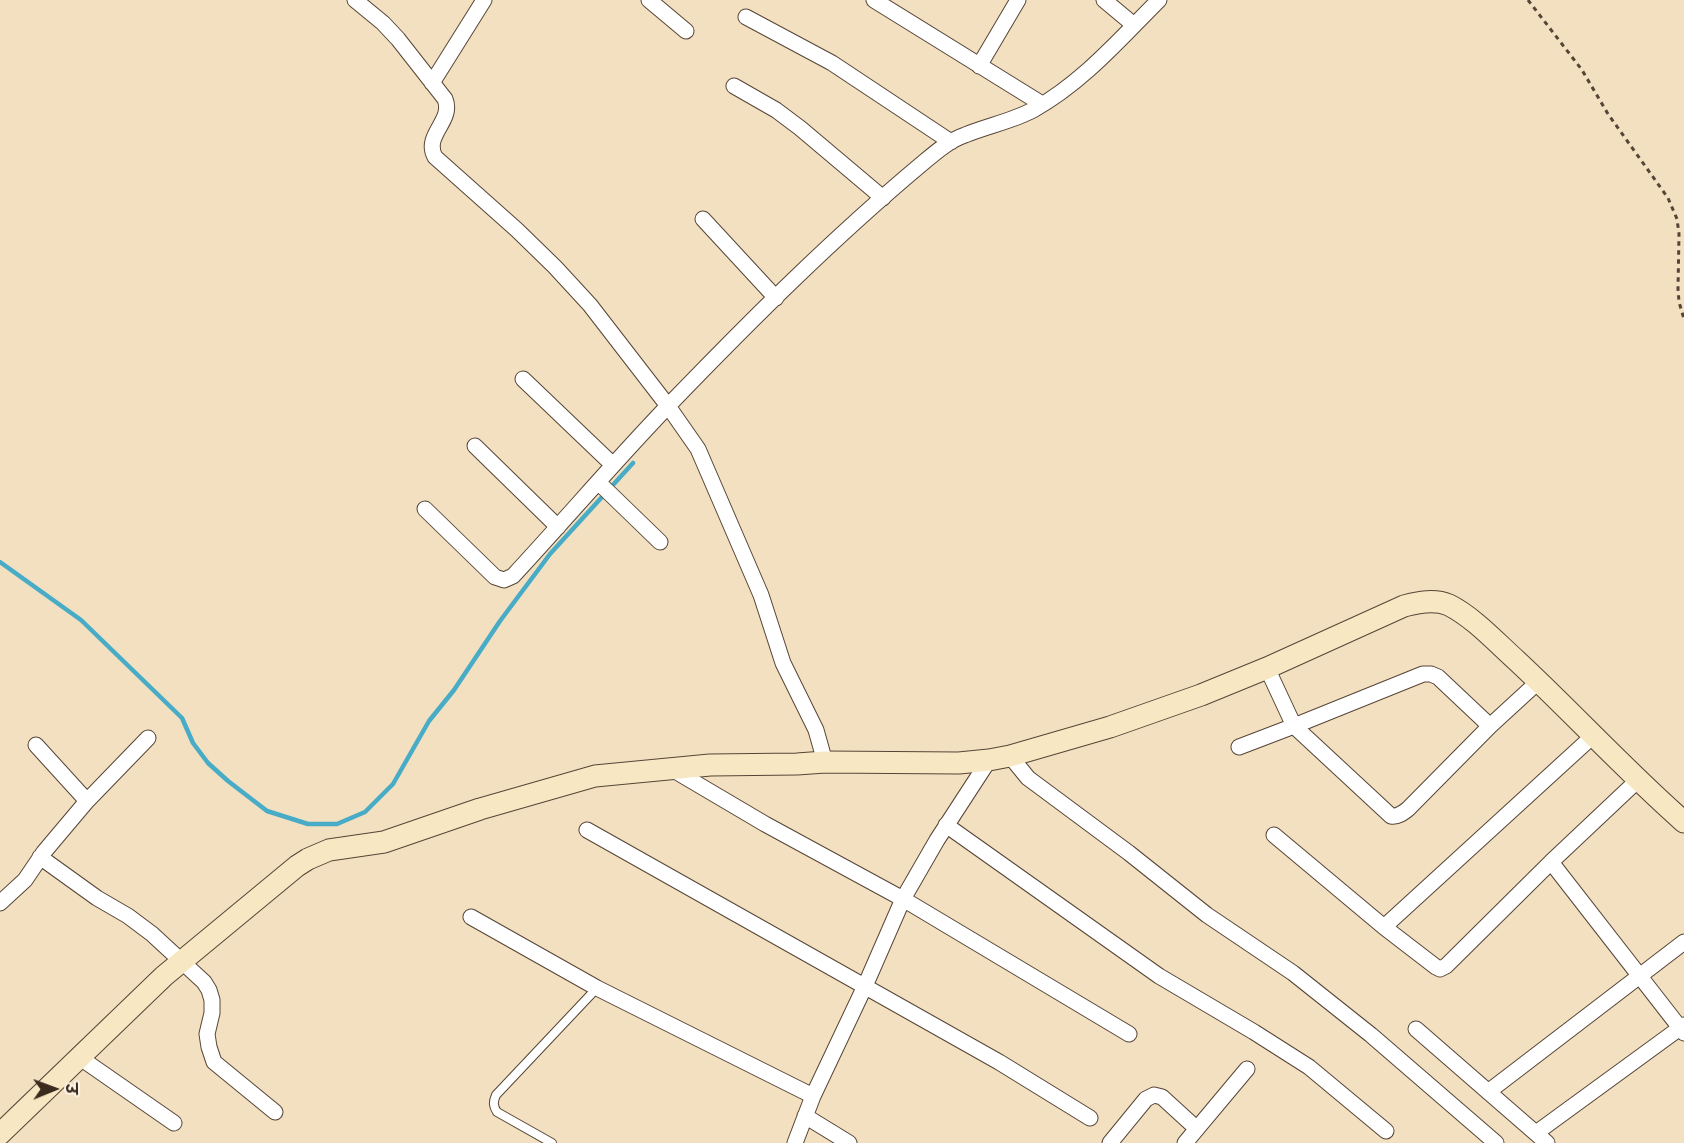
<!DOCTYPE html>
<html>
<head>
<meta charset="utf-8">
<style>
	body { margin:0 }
	#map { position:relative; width:1684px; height:1143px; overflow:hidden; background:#f2e0c1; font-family:Mali,"Playpen Sans Deva",sans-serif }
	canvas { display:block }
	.north { position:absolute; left:24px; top:1059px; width:60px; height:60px; -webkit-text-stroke:4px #fcf5e5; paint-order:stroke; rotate:89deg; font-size:16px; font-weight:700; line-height:24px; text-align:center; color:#3b2a1e }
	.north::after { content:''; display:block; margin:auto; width:21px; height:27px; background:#3b2a1e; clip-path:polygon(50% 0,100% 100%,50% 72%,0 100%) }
</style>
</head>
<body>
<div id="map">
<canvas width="1684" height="1143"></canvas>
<div class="north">उ</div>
</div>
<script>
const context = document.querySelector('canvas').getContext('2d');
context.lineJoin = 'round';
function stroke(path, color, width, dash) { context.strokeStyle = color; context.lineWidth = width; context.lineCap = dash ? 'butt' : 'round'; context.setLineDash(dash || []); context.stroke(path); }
stroke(new Path2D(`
	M0,562L81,620L182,718L193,743L208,763L228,781L267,811L308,824H337L365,812L393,784L429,721L454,690L500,621L550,554L633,463`), '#48acc7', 4.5);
const lane = new Path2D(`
	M552,1143L497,1112C493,1106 493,1102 496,1095L597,988`);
const street = new Path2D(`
	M355,0L383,23L398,39L445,99C454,121 423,135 435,157L517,230L555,267L590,305L668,406L698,449L761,595L783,663L816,730L825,762
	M649,0L686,31
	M874,0L1042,104
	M1104,0L1134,25
	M746,17L832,63L951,142
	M979,66L1018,0
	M432,83L484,0
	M734,86L776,110L800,128L883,198
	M703,219L776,298
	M523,379L613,465
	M475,446L558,527
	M598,482L660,542
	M425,509L495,577L504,580L513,576C565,520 615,461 668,406C750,321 833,238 924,162C936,152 950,140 965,135C987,126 1012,121 1033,110C1082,83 1120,39 1159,0
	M1267,668L1294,726L1391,816C1398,817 1403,813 1408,809L1490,726L1539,681
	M36,745L87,801
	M1239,747L1294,726L1423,674H1431L1438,677L1490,726
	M1010,756L1028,778L1129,853L1207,915L1293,973L1371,1035L1496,1143
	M670,768L765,824L903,899L1129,1034
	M946,825L1159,976L1254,1032L1309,1067L1386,1131
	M587,830L999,1062L1090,1118
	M1274,835L1384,927L1436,967L1440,969L1446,966L1551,862L1638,780
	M40,857L97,898L128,916L152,934L204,982L209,990L212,1000V1013L207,1034L209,1047L214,1062L275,1112
	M1551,862L1684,1033
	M0,903L25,880L44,852L87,801L148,738
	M471,917L597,988L813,1096
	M1384,927L1594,735
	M1416,1029L1547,1143
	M79,1057L174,1123
	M1488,1092L1684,942
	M805,1116L849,1143
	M1536,1133L1684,1025
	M795,1143L813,1096L865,986L903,899L937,840L989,760
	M1110,1143L1146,1099L1154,1095L1162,1097L1197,1129
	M1185,1143L1247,1069`);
const secondary = new Path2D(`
	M0,1134L164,976L297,866L308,859L329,850L384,842L480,809L595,776L710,765L797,764L825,762L959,763L989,760L1010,756L1110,727L1201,695L1267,668L1404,606C1419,602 1435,599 1449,605C1473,617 1496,642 1516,660C1573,713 1625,770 1684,822`);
stroke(lane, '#564536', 10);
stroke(street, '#564536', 17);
stroke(secondary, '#564536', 23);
stroke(new Path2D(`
	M1528,0L1582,70L1608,114L1668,198L1677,219L1679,234L1678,289L1679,302L1684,319`), '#564536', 3, [4.5, 4.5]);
stroke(lane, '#fff', 8);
stroke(street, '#fff', 15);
stroke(secondary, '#f8e7c3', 21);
</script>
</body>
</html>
